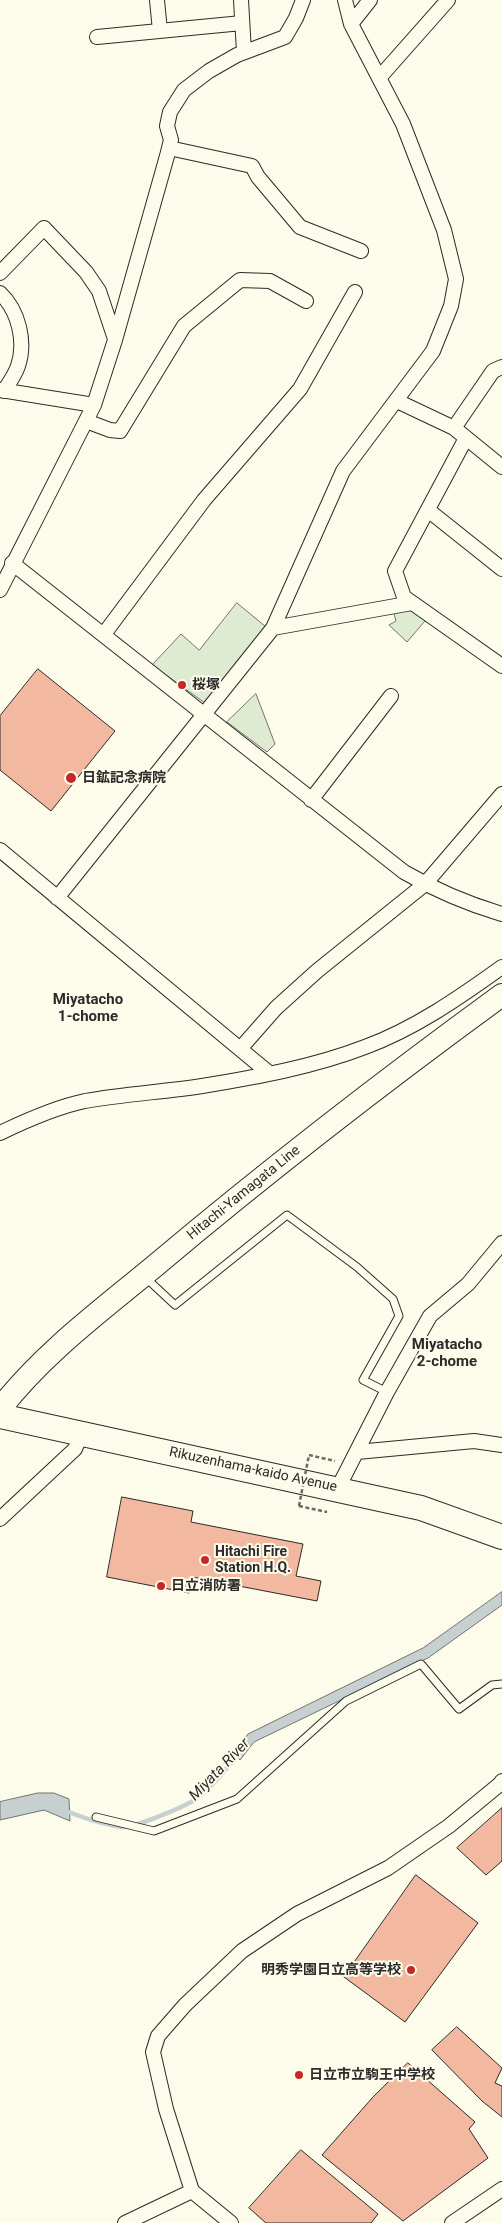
<!DOCTYPE html>
<html>
<head>
<meta charset="utf-8">
<style>
	body { margin:0 }
	canvas { display:block; background:#fdfbea }
</style>
</head>
<body>
<canvas width="502" height="2223"></canvas>
<script>
const context = document.querySelector('canvas').getContext('2d');
context.lineJoin = 'round';
function paint(path, color) { context.fillStyle = color; context.fill(path, 'evenodd'); }
function stroke(path, color, width, dash) { context.strokeStyle = color; context.lineWidth = width; context.lineCap = dash ? 'butt' : 'round'; context.setLineDash(dash || []); context.stroke(path); }
function write(font, color, halo, rows, align = 'center') {
  context.font = font + ' Roboto,"Noto Sans JP",sans-serif'; context.lineWidth = 4; context.setLineDash([]); context.textBaseline = 'middle'; context.strokeStyle = halo; context.fillStyle = color; for (const [text, x, y, turn = 0] of rows) {
    context.save(); context.translate(x, y); context.rotate((+turn || 0) * Math.PI / 180); context.textAlign = isNaN(turn) ? turn : align; if (halo) context.strokeText(text, 0, 0); context.fillText(text, 0, 0); context.restore();
  }
}
const green = new Path2D(`
	M237,603L266,627L205,703L152,665L181,634L199,650Z
	M412,603L430,615L407,642L389,625L396,621L392,607Z
	M256,694L275,744L267,752L227,722Z`);
paint(green, '#deebd1');
stroke(green, '#74746e', 1);
const water = new Path2D(`
	M502,1592V1605L428,1658L254,1742L240,1760L233,1752L248,1734L423,1648Z
	M38,1793H54L69,1799L70,1821L44,1810L0,1820V1802Z`);
paint(water, '#c7d0d0');
stroke(water, '#74746e', 1);
stroke(new Path2D(`
	M66,1811C84,1818 103,1825 122,1827C134,1828 187,1806 197,1798C211,1787 229,1766 240,1752`), '#c7d0d0', 4.5);
const building = new Path2D(`
	M38,669L115,731L51,811L0,770V716Z
	M122,1497L193,1511L191,1522L303,1544L296,1576L321,1581L317,1601L192,1577L189,1593L107,1577Z
	M502,1808V1861L486,1875L457,1848Z
	M416,1875L478,1923L405,2022L344,1977Z
	M457,2027L502,2068L495,2083L502,2086V2117L482,2101L432,2050Z
	M408,2063L475,2122L469,2129L488,2158L403,2221L322,2155L373,2097Z
	M301,2150L378,2214L371,2223H266L249,2208Z`);
paint(building, '#f2b8a0');
stroke(building, '#2b2b2b', 1);
const service = new Path2D(`
	M146,1278L175,1305L287,1215L357,1267L393,1299L399,1316L363,1380L387,1392
	M96,1817L154,1831L237,1799L346,1701L421,1664L459,1709L492,1685L502,1684`);
const minor = new Path2D(`
	M157,0L160,31
	M241,0L244,52
	M351,24L370,0
	M97,37L242,23
	M379,78L448,0
	M169,148L252,166L258,177L300,227L361,251
	M0,273L44,228L86,272L99,291L115,339
	M0,293C19,311 26,342 18,366C15,375 9,383 4,391
	M0,390L94,405
	M397,401L454,428L502,467
	M86,421L110,430L120,431L184,326L240,280L270,281L306,301
	M454,428L493,371L502,367
	M466,438L395,571L404,597L502,666
	M428,510L502,569
	M12,563L404,872C435,890 468,904 502,914
	M0,590L94,405L115,340L167,156L171,140L167,126L170,112L184,90L209,71L237,55L285,37L296,18L303,0
	M273,628L412,603
	M104,634L204,500L300,389L355,292
	M311,800L391,696
	M0,850L269,1073
	M57,898L273,628L343,471L433,351L451,306L456,279L444,230L403,124L351,24L345,0
	M240,1049L276,1008L317,971L425,884L502,794
	M0,1133C27,1120 56,1107 85,1101C124,1094 163,1092 202,1086C257,1077 313,1067 365,1047C414,1029 459,998 502,967
	M357,1452L474,1441L502,1445
	M338,1488L387,1392L430,1316L468,1284L502,1243
	M0,1519L75,1449L81,1434
	M125,2223L192,2191
	M231,2223L192,2191L166,2109L153,2052L158,2036L185,2005L242,1951L297,1914L388,1868L449,1826L500,1784L502,1781
	M452,2223L502,2189`);
const primary = new Path2D(`
	M0,1409C43,1353 102,1310 156,1265C268,1171 384,1081 502,995`);
const trunk = new Path2D(`
	M0,1416L421,1508L502,1537`);
stroke(service, '#2b2b2b', 9);
stroke(minor, '#2b2b2b', 16);
stroke(primary, '#2b2b2b', 24);
stroke(trunk, '#2b2b2b', 26);
stroke(new Path2D(`
	M309,1455L335,1461
	M299,1506L327,1512`), '#6a6964', 2.5, [4, 2.5]);
stroke(service, '#fdfbea', 7);
stroke(minor, '#fdfbea', 14);
stroke(primary, '#fdfbea', 22);
stroke(trunk, '#fdfbea', 24);
stroke(new Path2D(`
	M299,1506L309,1455`), '#6a6964', 2.5, [4, 2.5]);
for (const [x, y, r, color] of [
	[182,685,5,"#c62828"],
	[71,778,6,"#c62828"],
	[205,1560,5,"#c62828"],
	[161,1586,5,"#c62828"],
	[411,1970,5,"#c62828"],
	[299,2075,5,"#c62828"]
]) { const dot = new Path2D(); dot.arc(x, y, r, 0, 2 * Math.PI); context.fillStyle = color; context.fill(dot); stroke(dot, '#fdfbea', 2); }
write('bold 14px', '#2b2b2b', '#fdfbea', [
	["桜塚",192,685],
	["日鉱記念病院",82,778],
	["Hitachi Fire",215,1552],
	["Station H.Q.",215,1568],
	["日立消防署",171,1586],
	["明秀学園日立高等学校",401,1970,"right"],
	["日立市立駒王中学校",309,2075]
], 'left');
write('14px', '#2b2b2b', '#fdfbea', [
	["Hitachi-Yamagata Line",244,1193,-39],
	["Rikuzenhama-kaido Avenue",253,1470,12]
]);
write('bold 15px', '#2b2b2b', '#fdfbea', [
	["Miyatacho",88,1000],
	["1-chome",88,1017],
	["Miyatacho",447,1345],
	["2-chome",447,1362]
]);
write('italic 15px', '#2b2b2b', '#fdfbea', [
	["Miyata River",220,1770,-46]
]);
</script>
</body>
</html>
